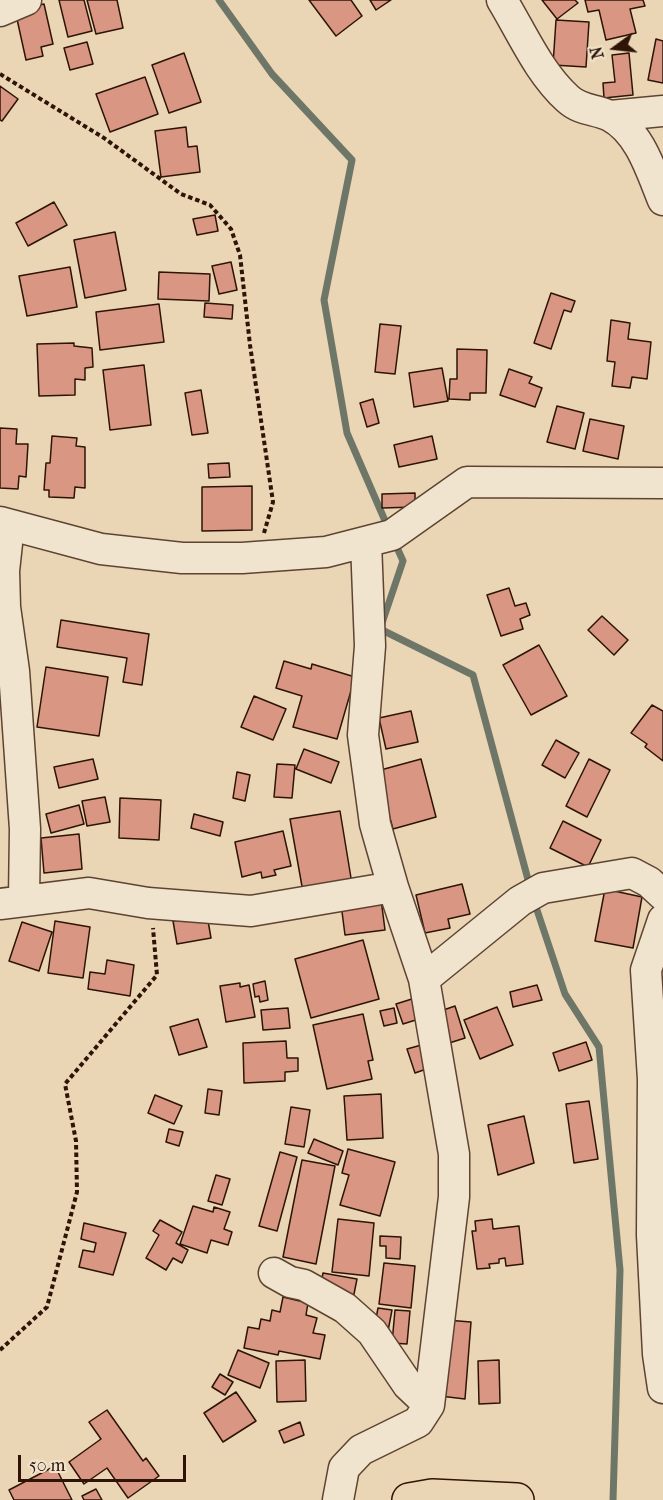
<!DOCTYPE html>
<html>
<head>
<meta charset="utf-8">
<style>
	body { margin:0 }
	#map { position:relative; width:663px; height:1500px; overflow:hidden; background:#ead5b5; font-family:"IM FELL French Canon",serif }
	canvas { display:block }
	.north { position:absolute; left:585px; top:18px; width:60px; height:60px; -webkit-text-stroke:4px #f1e4cf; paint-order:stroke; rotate:255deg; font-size:16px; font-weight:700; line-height:24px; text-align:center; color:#2e1406 }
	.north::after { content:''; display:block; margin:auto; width:21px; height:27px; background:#2e1406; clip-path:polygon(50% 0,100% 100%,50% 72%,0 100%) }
	.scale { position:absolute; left:18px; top:1455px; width:168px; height:27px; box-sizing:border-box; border:3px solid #2e1406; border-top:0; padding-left:8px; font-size:18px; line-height:21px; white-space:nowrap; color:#2e1406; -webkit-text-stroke:4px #f1e4cf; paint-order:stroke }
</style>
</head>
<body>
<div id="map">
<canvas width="663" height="1500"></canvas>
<div class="north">N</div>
<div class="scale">50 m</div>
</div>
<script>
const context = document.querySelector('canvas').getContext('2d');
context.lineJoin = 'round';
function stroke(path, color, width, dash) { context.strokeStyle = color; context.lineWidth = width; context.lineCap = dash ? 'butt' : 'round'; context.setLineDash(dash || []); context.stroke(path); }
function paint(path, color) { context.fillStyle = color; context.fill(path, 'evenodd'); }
stroke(new Path2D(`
	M219,0L272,74L352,160L324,300L347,433L389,530
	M395,543L403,561L380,629L473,675L530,887
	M534,901L565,994L599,1047L620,1270L613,1500`), '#6e7767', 7);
const building = new Path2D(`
	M59,0H84L92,31L68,37Z
	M87,0H117L123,28L96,34Z
	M309,0H351L362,16L336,36Z
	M370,0H391L376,10Z
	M542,0H575L578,3L557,19Z
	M585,0H643L645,6L630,9L636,33L606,40L599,10L588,12Z
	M44,4L53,44L41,47L43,56L26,60L15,10Z
	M556,20L589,22L586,67L553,65Z
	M656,39L663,41V83L648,80Z
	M87,42L93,64L70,70L64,48Z
	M184,53L201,102L169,113L152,65Z
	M629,53L633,95L604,98L603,83L615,82L612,55Z
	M145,77L158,114L110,132L96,94Z
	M0,86L18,99L2,121L0,120Z
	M186,127L188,147L197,146L200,172L161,177L155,131Z
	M54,202L67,225L28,246L16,223Z
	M215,215L218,231L197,235L193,219Z
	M115,232L126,290L85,298L74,240Z
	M231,262L237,290L219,294L212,266Z
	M70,267L77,307L27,316L19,276Z
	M159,272L210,274L209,301L158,299Z
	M551,293L575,301L571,312L564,310L551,349L534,343Z
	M205,303L233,305L232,319L204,317Z
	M159,304L164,342L100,350L96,312Z
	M611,320L630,323L628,339L651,342L647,379L632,377L630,388L612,386L615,362L607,361Z
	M380,324L401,326L395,374L375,372Z
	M74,343V346L92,348L93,367L85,368V380L75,379V395L39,396L37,344Z
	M457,349L487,350L486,393H470V400L449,399L450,379H457Z
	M144,365L151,425L110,430L103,370Z
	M442,368L448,401L414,407L409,373Z
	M509,369L532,377L529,383L542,388L535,407L500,395Z
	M201,390L208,433L192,435L185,393Z
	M373,399L379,423L367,427L360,403Z
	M557,406L584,413L575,449L547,442Z
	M590,419L624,426L618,459L583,451Z
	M0,428L17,429L16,444H28L26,477L19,476L18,489L0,488Z
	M52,436L77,438L76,446L85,447V488L75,487L74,498L49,497V490H44L46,463H50Z
	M432,436L437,459L399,467L394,445Z
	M229,463L230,477L209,478L208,464Z
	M252,486V530L202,531V487Z
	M415,493V507L382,508V494Z
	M509,588L515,606L526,603L530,615L520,619L523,629L501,636L487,595Z
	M602,616L628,640L614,655L588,630Z
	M61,620L149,634L142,685L123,682L127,658L57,647Z
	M539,645L567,696L531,715L503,665Z
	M284,661L311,669L312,664L355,677L337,739L293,727L302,696L276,688Z
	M46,667L108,677L99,736L37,727Z
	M254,696L286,709L273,740L241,727Z
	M652,705L663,711V761L645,747L647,744L631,733Z
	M411,711L418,742L386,749L379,718Z
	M556,740L579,753L565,778L542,765Z
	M304,749L339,762L331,783L296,769Z
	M93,759L98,779L59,788L54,767Z
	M421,759L436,817L393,829L377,771Z
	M589,759L610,770L587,817L566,806Z
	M277,764L295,765L292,798L274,797Z
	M237,772L250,775L245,801L233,798Z
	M105,797L110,822L87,826L82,801Z
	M120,798L161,800L159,840L119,838Z
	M79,805L84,824L51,833L46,814Z
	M340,811L352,884L303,892L290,819Z
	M194,814L223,822L220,836L191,828Z
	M563,821L601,840L588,867L550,848Z
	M283,831L291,866L274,870L276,875L262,878L261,872L242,877L235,842Z
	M79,834L82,869L44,873L41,838Z
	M462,884L470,914L448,919L450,928L425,933L416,895Z
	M605,889L642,897L633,948L595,941Z
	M381,899L385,930L345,935L341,904Z
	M207,915L211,938L177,944L173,921Z
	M55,921L90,927L83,978L48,973Z
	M22,922L52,932L39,971L9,961Z
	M363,940L379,999L311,1018L295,959Z
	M107,960L134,965L130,996L88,989L90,972L105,974Z
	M265,981L268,1000L260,1002L259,996L255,997L253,984Z
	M240,983V987L249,985L255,1017L226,1022L220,986Z
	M537,985L542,1000L513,1007L510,992Z
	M415,998L422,1018L403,1024L396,1004Z
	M455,1006L465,1038L443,1045L432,1014Z
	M497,1007L513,1045L480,1059L464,1020Z
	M288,1008L290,1028L263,1030L261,1010Z
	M394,1008L397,1023L384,1026L380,1011Z
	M363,1014L373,1060L368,1061L372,1079L327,1089L313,1025Z
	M198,1019L207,1047L179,1055L170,1027Z
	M286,1041L287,1058H298V1071L285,1072V1081L244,1083L243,1043Z
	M586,1042L592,1060L559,1071L553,1053Z
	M425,1044L432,1067L415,1073L407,1049Z
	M208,1089L222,1091L219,1115L205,1113Z
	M381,1094L383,1138L347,1140L344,1096Z
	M155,1095L182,1106L174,1124L148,1113Z
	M589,1101L598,1159L574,1163L566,1104Z
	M291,1107L310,1110L304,1147L285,1144Z
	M524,1116L534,1163L498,1175L488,1125Z
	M169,1129L183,1132L179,1146L166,1142Z
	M314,1139L343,1151L338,1165L308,1153Z
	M348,1149L395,1162L380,1216L340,1205L349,1175L342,1173Z
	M280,1152L297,1157L277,1231L259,1226Z
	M302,1160L335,1166L316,1264L283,1257Z
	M216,1175L230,1179L222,1205L208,1201Z
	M193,1206L213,1212L214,1207L230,1212L224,1229L232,1232L228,1245L211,1240L207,1253L180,1244Z
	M338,1219L374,1223L369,1276L332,1272Z
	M492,1219L493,1229L519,1226L523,1264L506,1266L505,1258L499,1259V1263L489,1264L490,1268L477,1269L472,1231H476L475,1221Z
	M160,1220L182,1232L176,1243L188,1250L182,1263L173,1258L166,1270L146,1258L159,1235L153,1231Z
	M84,1223L126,1233L113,1275L79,1267L83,1250L94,1252L96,1243L81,1239Z
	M380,1236L401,1237L400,1259L386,1258V1246H380Z
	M384,1263L415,1266L411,1308L379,1304Z
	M323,1273L357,1279L353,1299L319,1293Z
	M283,1297L308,1303L306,1315L317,1318L313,1333L325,1335L320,1359L279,1351L278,1355L244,1348L248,1327L259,1329L261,1319L270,1321L272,1310L280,1312Z
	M378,1308L392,1310L388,1331L374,1329Z
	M395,1310L410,1311L407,1344L392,1343Z
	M446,1320L471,1322L465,1399L440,1396Z
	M238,1350L269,1363L260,1388L228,1375Z
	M305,1360L306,1401L277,1402L276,1361Z
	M499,1360L500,1403L479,1404L478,1361Z
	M220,1374L233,1382L225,1395L212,1387Z
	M236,1392L256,1421L223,1442L204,1413Z
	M107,1410L143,1461L146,1458L159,1476L128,1498L107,1468L84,1484L69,1462L101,1439L89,1422Z
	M300,1422L304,1435L284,1443L279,1431Z
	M55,1466L72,1500H14L9,1490Z
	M96,1489L102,1500H84L82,1496Z`);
paint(building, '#d99783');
stroke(building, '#2e1406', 1.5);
const minor = new Path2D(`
	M502,0C522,33 539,73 568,99C581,111 596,109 610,116C640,132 651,171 663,200
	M0,11L26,0
	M610,116L663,111
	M0,522L101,549L182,558H242L326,552L392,535L467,482L663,483
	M9,525L4,571L5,607L14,671L25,829L24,899
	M366,542L370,646L363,735L375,824L393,887
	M0,904L89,893L148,903L251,911L393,887L424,979L454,1154V1197L429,1405L418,1422L361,1450L344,1468L338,1500
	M663,920L646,970L653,1079L652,1235L658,1354L663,1388
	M424,979L520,901L543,888L632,873L649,882L663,895
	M274,1273L290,1282L304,1285L345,1308L372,1332L408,1385L429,1405`);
const major = new Path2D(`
	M409,1500L432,1496L517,1500`);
stroke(minor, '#5d4432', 33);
stroke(major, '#2e1406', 36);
stroke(new Path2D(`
	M0,74L104,138L181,194L210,205L231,229L240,255L250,345L273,502L264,533
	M0,1350L47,1307L77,1192L76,1141L65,1084L157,975L153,928`), '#2e1406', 4, [4.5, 3]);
stroke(minor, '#f1e4cf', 30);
stroke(major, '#ead5b5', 33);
</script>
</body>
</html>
